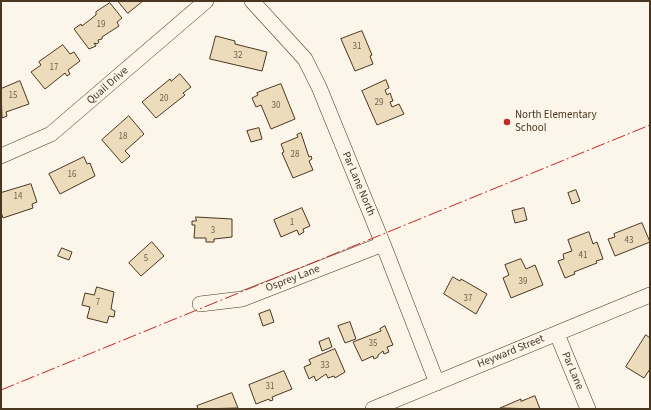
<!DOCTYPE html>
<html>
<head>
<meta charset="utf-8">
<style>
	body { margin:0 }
	#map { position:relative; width:651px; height:410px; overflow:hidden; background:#fbf6e9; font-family:"Source Sans 3",sans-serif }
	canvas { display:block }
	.frame { position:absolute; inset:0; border:2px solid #4a3520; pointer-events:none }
</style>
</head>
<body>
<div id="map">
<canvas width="651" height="410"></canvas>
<div class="frame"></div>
</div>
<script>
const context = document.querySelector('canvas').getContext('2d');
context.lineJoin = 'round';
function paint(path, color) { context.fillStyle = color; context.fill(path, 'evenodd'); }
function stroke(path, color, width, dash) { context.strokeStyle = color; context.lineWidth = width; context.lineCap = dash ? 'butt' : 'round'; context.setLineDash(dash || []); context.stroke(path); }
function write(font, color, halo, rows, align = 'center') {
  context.font = font + ' "Source Sans 3",sans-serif'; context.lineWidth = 3; context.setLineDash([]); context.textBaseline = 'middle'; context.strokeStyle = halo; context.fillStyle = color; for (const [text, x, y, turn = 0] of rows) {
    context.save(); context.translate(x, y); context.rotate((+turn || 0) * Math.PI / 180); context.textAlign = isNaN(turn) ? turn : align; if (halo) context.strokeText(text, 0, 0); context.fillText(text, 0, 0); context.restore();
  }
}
const building = new Path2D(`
	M118,1H143L128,13Z
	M110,3L122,18L117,22L119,26L102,37V39L98,40L99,42L97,44L94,43L96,46L89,49L74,29L81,24L82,26L96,15V12Z
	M362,31L372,55L370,56L373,64L355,71L341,39Z
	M216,36L235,41V44L267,52L262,71L210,59Z
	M63,45L70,54L74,52L80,61L68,70L70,74L67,76L65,73L45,89L31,72L41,65L39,62Z
	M180,74L191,87L183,93L185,95L156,118L142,102L170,79L171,81Z
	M386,80L389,88L385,90L387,95L390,93L393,101L390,102L392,107L399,104L404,114L377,125L362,91Z
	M20,81L29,104L6,112L7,116L2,118L1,89Z
	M281,84L295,119L271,129L261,105L256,107L252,98L258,95L257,93Z
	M129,116L144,134L125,151L130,156L122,163L102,140Z
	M259,128L262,139L251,142L247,131Z
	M301,133L309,157L311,156L312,159L309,161L313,170L293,178L282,153L284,152L281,144L298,137L297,135Z
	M84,157L87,164L90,163L95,176L60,194L49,174Z
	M31,184L37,202L32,204L33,208L3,218L1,212V193Z
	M576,190L580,201L572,204L568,193Z
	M302,208L310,226L303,229L304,232L299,235L297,230L281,237L274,220Z
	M524,208L527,220L515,223L512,211Z
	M196,217L232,219V237L214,239V242H206V238H194L195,225H192V221H196Z
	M642,223L650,242L615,256L608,239L615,237L614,234Z
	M589,232L593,244L597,242L603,259L596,261L597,263L574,272L575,274L565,278L558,261L564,259L563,254L572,251L568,240Z
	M152,242L164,256L141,276L129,263Z
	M62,248L72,252L69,260L58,256Z
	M521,259L526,269L535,265L543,285L511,298L503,278L509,275L505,265Z
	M453,277L460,281L461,279L487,294L476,314L444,294Z
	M97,287L114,292L111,309L115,311L114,317L109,316L107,323L87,318L90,307L82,305L85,293L94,295Z
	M270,310L274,322L263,326L259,314Z
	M350,322L356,339L345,343L338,326Z
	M385,326L393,345L387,347L389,352L384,354L383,351L378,355V357L374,359L373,356L362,361L353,342L381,331L380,329Z
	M646,335L650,338V369L644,378L626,367Z
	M329,338L332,347L322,351L319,342Z
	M335,349L345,372L335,378L334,376L328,378L326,374L316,381L314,376L309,379L304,367L311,364L309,360Z
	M284,371L292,389L272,397L273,400L270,401L269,399L256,404L249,385Z
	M232,393L238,408L198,409L197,406Z
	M535,396L540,409L500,408L521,399V401Z`);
paint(building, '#ecdcbc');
stroke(building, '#4a3520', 1);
const minor = new Path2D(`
	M252,1L305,59L319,87L383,244L437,383
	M1,156L51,134L206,1
	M200,304L242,299L383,244
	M557,334L588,409
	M373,409L650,295`);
stroke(minor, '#4a3520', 16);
stroke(minor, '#fbf6e9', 15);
stroke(new Path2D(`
	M1,390L650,125`), '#c62828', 1, [14, 3, 2, 3]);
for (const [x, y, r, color] of [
	[507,122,4,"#c62828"]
]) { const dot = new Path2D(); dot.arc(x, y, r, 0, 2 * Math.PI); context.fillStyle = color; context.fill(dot); stroke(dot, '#fbf6e9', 1.5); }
write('9px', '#725f47', null, [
	["19",101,25],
	["31",357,47],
	["32",238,56],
	["17",54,68],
	["15",13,96],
	["20",164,99],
	["29",379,103],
	["30",276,106],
	["18",123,137],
	["28",295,155],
	["16",72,175],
	["14",18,197],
	["1",292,223],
	["3",213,231],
	["43",629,241],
	["41",583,256],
	["5",146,259],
	["39",523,282],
	["37",468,299],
	["7",98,303],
	["35",373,344],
	["33",325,366],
	["31",270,387]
]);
write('11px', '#4a3520', '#fbf6e9', [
	["Quail Drive",108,86,-41],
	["Par Lane North",358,184,67],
	["Osprey Lane",293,279,-21],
	["Heyward Street",511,352,-22],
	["Par Lane",572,371,67]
]);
write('11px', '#4a3520', '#fbf6e9', [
	["North Elementary",515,116],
	["School",515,129]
], 'left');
</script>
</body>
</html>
